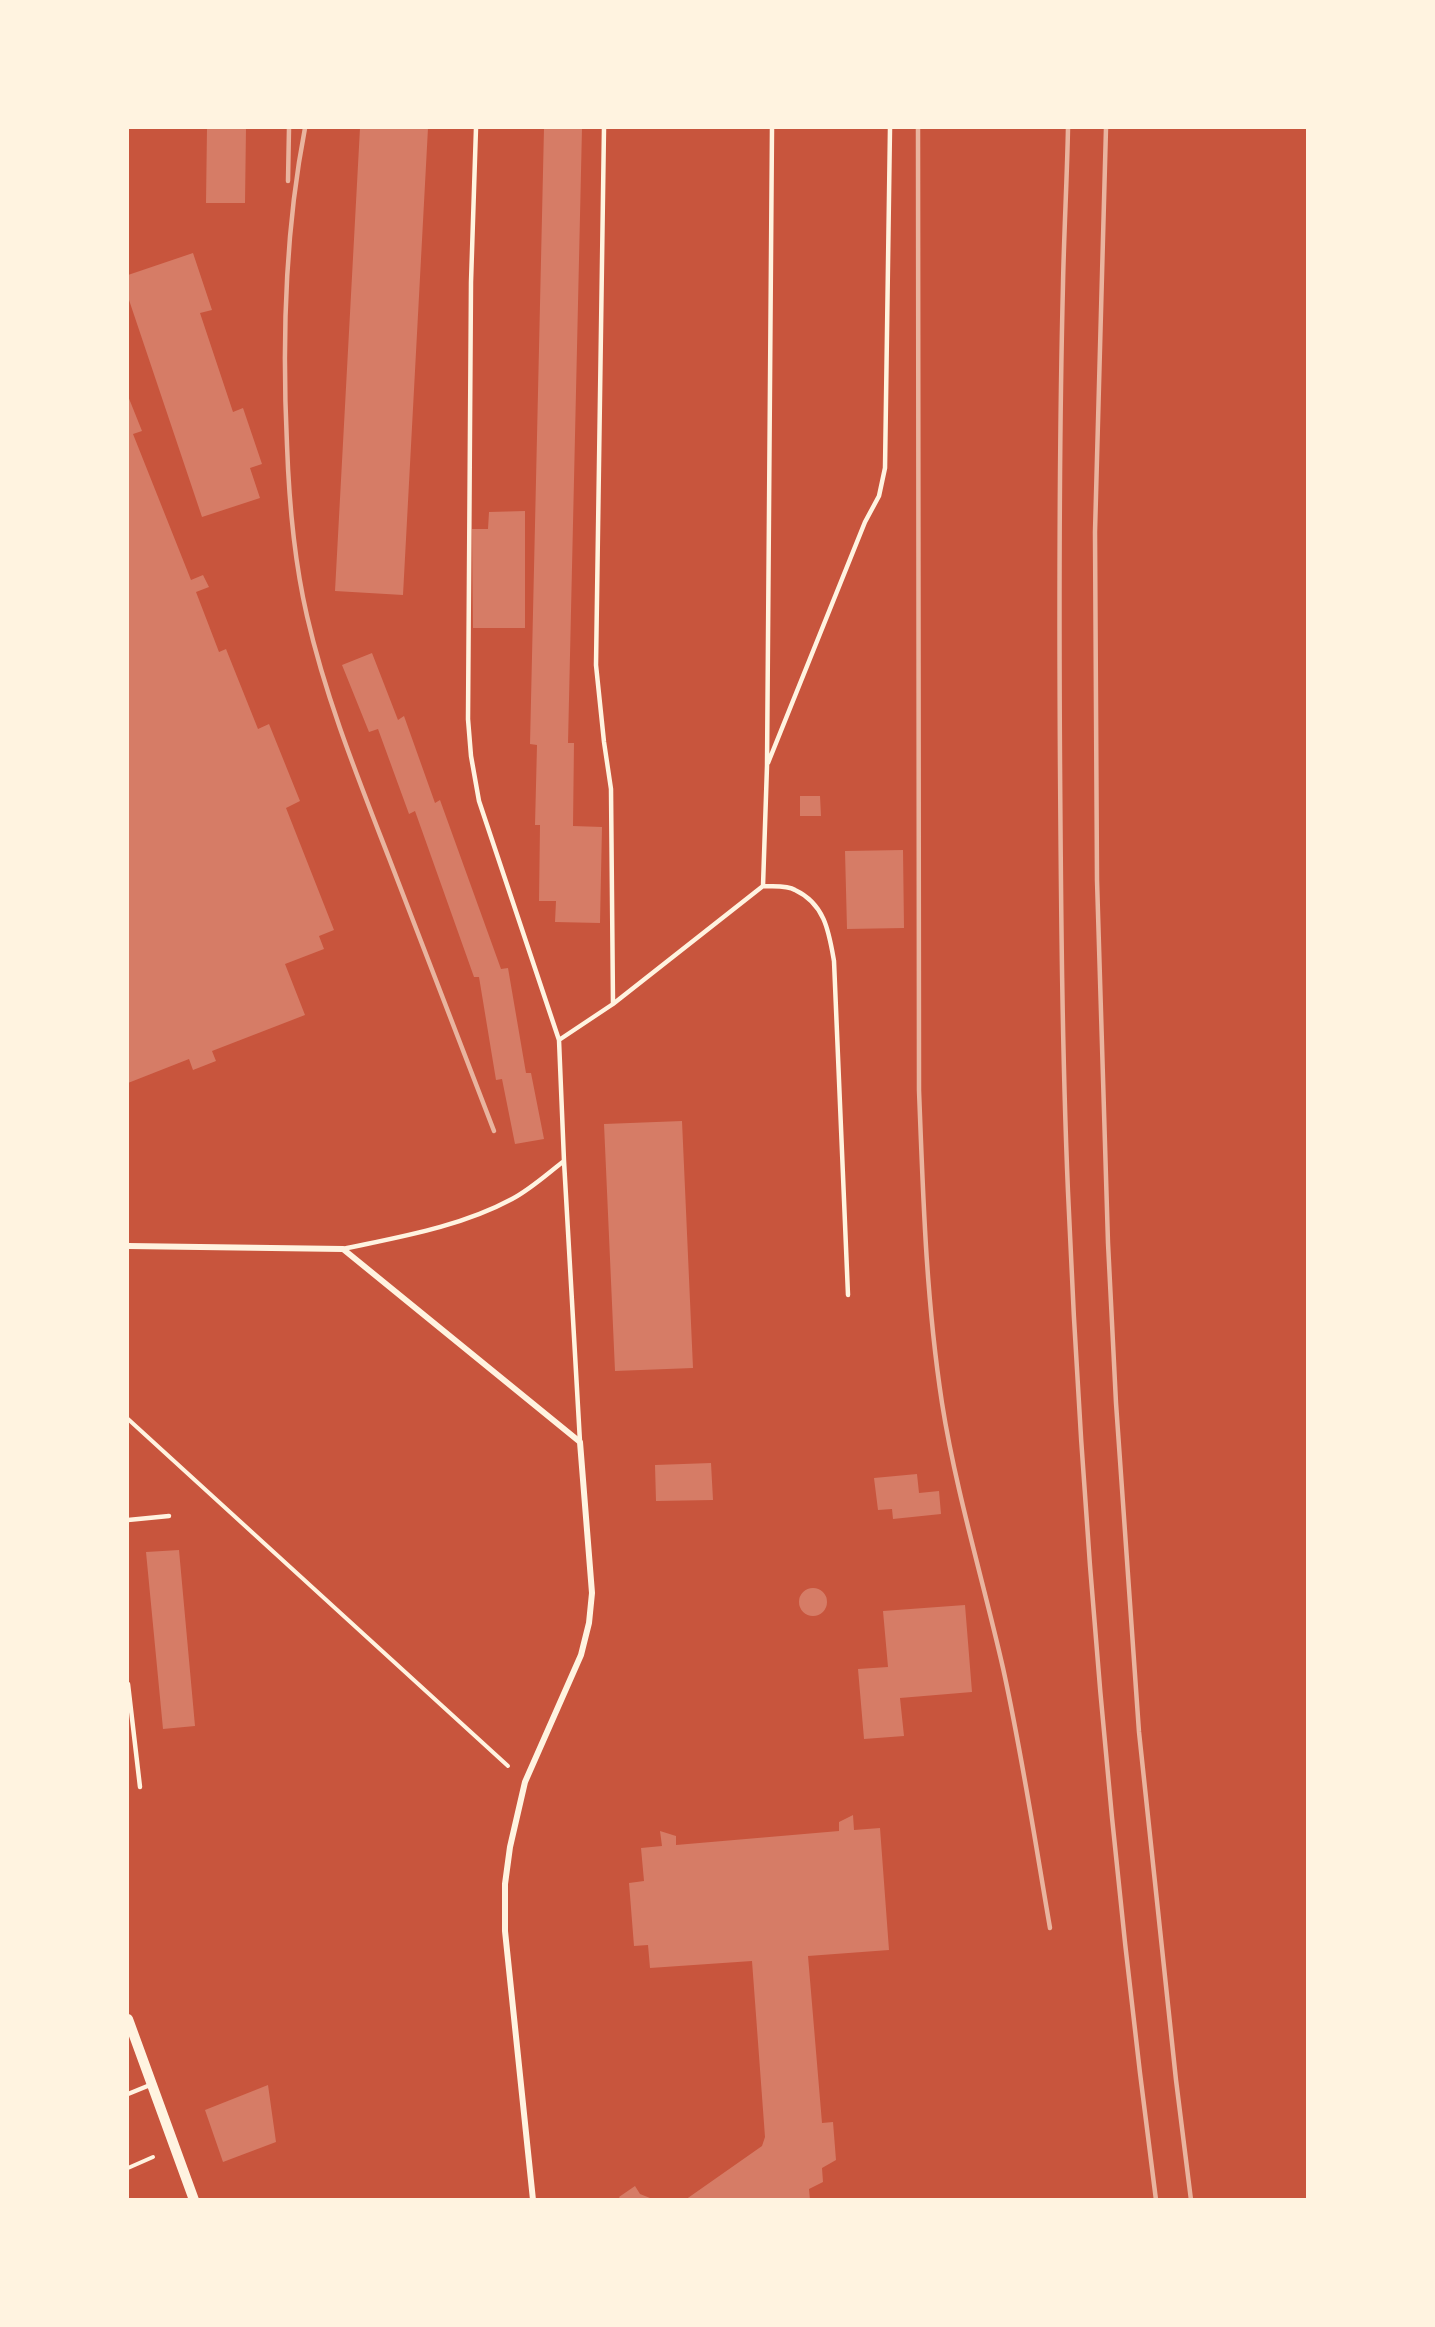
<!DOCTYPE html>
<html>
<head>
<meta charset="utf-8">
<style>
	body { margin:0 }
	#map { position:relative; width:1435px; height:2327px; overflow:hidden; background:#c8553d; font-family:"PT Sans",sans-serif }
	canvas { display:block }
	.frame { position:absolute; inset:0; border:129px solid #fff3e0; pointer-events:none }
</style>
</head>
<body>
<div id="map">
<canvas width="1435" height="2327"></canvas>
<div class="frame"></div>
</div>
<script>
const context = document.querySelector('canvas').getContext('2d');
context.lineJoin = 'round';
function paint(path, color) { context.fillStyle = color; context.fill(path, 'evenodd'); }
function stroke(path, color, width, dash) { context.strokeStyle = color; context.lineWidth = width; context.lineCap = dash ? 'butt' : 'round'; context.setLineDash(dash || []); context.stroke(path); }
paint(new Path2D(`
	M207,128H246L245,203H206Z
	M360,128H428L403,595L335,591Z
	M544,128H582L568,743H574L573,826L602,827L600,923L555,922L556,901H539L540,825H535L537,745L530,744Z
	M193,253L212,310L200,313L233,412L243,408L262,464L250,468L260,498L202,517L128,297V275Z
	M128,396L142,431L133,434L191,580L203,575L209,587L196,592L219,652L226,649L258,729L269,724L300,801L286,808L334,930L319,936L324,949L285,964L305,1015L212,1051L216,1061L193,1070L189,1059L128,1083Z
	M525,511V628H473L472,529H488L489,512Z
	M372,653L398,720L404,716L435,803L440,800L501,969L508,968L526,1073H531L544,1139L515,1144L502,1079L496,1080L479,977H474L415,811L409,814L378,729L369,732L342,665Z
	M800,796H820L821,816H800Z
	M903,850L904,928L847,929L845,851Z
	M682,1121L693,1368L615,1371L604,1124Z
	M711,1463L713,1500L656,1501L655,1465Z
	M917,1474L919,1493L939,1491L941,1514L893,1519L892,1509L878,1510L874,1478Z
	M179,1550L195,1726L163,1729L146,1552Z
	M799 1602a14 14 0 1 1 28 0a14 14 0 1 1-28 0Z
	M965,1605L972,1692L900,1698L904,1736L864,1739L858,1669L888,1667L883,1611Z
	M853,1815L854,1830L880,1828L889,1950L808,1956L822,2123L833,2122L836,2160L822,2168L823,2182L809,2189L810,2200H685L762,2146L765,2137L752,1961L650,1968L648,1945L634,1946L629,1883L644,1881L641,1848L662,1846L660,1831L676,1836V1845L839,1831V1822Z
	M268,2085L276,2142L223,2162L205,2110Z
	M635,2186L640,2194L655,2200H621L619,2197Z`), '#d67c66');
stroke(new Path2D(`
	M128,1419L508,1766
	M128,2168L153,2157`), '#fff3e0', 4);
stroke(new Path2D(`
	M476,128L471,282L468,719L471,756L479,801L559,1040
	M768,763L865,522L879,496L885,468L890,128
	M763,886C772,887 787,885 795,890C825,904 829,932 834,961L848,1295
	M613,1004L763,886L767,766L772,128
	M564,1161L559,1040L613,1004L611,789L604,742L596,665L604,128
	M343,1249C399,1237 460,1227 512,1199C531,1189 547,1174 564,1161L580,1442
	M128,1520L169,1516
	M128,1684L140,1787
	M128,2094L150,2085`), '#fff3e0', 4.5);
stroke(new Path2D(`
	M128,1246L343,1249L580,1442L592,1593L589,1623L581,1655L525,1782L510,1847L505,1884V1931L533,2200`), '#fff3e0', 6);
stroke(new Path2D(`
	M128,2019L194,2200`), '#fff3e0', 10);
stroke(new Path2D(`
	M305,128C285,231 282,340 287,445C289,502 294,560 307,616C326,699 358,778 389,858C424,949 459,1040 494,1131
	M918,128L919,1090C923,1195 926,1299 942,1403C956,1492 983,1580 1003,1668C1022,1754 1035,1841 1050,1928
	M1068,128C1067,180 1064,232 1063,284C1059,444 1059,604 1060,764C1061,906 1062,1049 1068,1192C1082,1529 1112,1865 1156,2200
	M1106,128L1095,532L1097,880L1108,1243L1116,1403L1139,1732L1176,2080L1191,2200
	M288,181L289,128`), '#e9b49f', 4.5);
</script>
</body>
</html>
